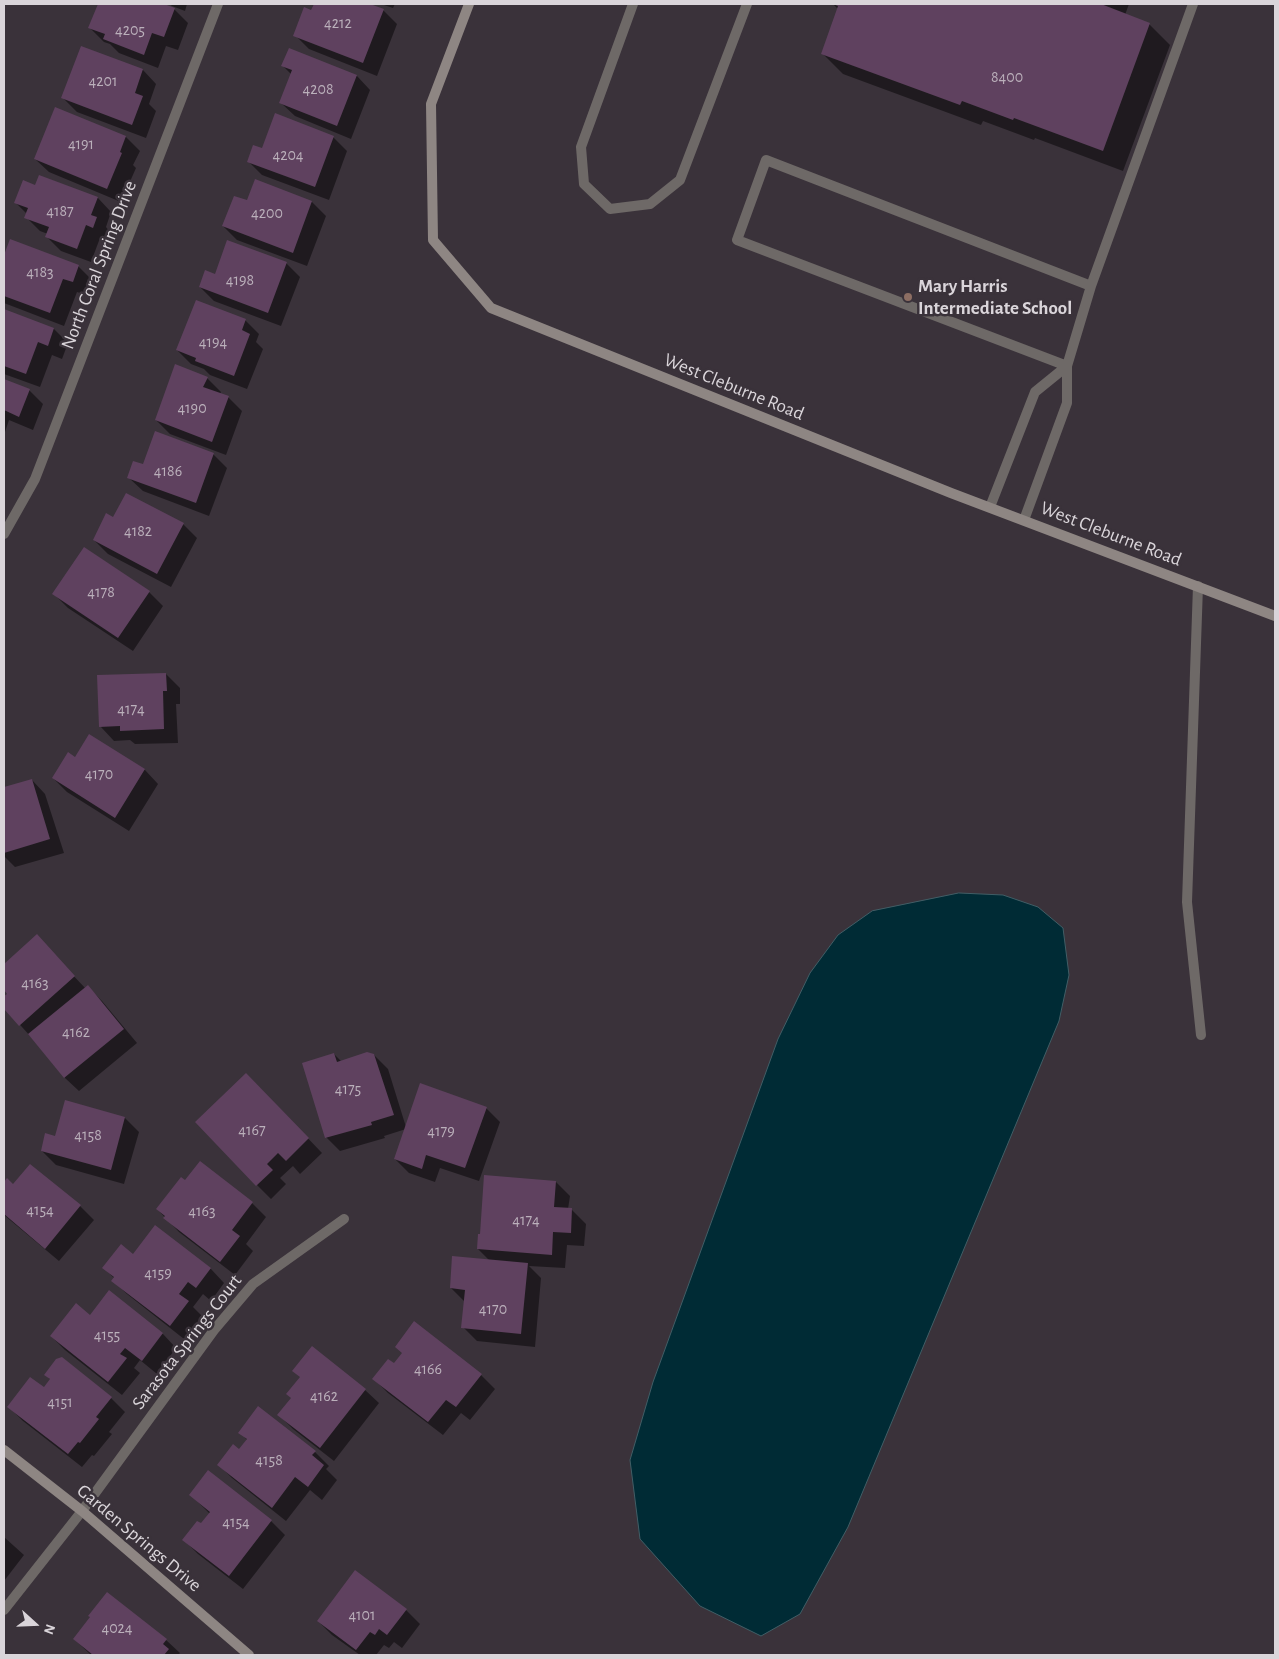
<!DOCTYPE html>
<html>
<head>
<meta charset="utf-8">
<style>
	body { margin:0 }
	#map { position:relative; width:1279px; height:1659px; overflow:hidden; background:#3a323a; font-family:"Alegreya Sans",sans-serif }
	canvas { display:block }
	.frame { position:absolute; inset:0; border:5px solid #dad5da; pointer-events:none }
	.north { position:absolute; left:10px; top:1599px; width:50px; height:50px; -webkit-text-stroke:4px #3a323a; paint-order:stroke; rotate:110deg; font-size:14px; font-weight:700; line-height:20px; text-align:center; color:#dad5da }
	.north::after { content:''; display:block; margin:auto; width:18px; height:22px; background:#dad5da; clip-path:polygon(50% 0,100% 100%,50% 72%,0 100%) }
</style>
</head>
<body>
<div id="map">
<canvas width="1279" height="1659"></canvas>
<div class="frame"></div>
<div class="north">N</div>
</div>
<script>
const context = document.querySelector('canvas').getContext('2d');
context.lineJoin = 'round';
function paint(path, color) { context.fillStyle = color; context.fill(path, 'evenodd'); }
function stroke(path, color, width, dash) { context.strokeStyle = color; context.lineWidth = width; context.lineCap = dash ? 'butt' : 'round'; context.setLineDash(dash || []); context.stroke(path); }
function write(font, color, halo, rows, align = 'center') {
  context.font = font + ' "Alegreya Sans",sans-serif'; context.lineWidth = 5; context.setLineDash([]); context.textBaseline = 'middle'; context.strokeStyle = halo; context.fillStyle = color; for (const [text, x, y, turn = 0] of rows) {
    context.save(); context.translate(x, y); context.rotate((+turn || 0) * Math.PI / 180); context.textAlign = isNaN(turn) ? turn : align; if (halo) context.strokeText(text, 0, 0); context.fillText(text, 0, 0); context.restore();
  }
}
const water = new Path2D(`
	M959,893L1003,895L1038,907L1063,928L1069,975L1059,1021L848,1527L800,1614L761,1636L700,1606L640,1539L630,1460L653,1382L778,1039L810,973L838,935L872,911Z`);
paint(water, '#002b35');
stroke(water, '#415e66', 1);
paint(new Path2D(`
	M99,4H160L174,9L188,23L178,50L166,46L158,68L119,53L110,44L104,42L90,28Z
	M169,4H187L185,11L172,6Z
	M315,4H367L383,10L397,24L377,76L309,49L295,35L312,11Z
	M381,4H395L393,8Z
	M833,4H1129L1125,15L1149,24L1170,45L1123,171L1035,138L1034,140L983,121L981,125L843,74L822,53L838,9Z
	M283,66L357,76L370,90L351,139L295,116L281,103L292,75Z
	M143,70L156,84L149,104L156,111L146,138L77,112L63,98Z
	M126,137L140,151L133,165L136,168L121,202L49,172L35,159Z
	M333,137L347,151L329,200L262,175L248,161L263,150Z
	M40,176L98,198L111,212L106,227L110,232L107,241L100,238L91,262L61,251L47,237L48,234L40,231L26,217L27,214L16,203L36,186Z
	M255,180L312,202L326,216L307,266L237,240L223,226L247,202Z
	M10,241L78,266L92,280L86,295L77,292L64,326L4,303V258Z
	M286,263L300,277L281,326L214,301L200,287L215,275Z
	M4,310L54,329L68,343L62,359L52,355L40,387L4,374Z
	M245,320L259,334L256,342L263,349L247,389L210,375L204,369L191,364L177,350Z
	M207,378L221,392L220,394L228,397L242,411L226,455L170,434L156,420Z
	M4,380L29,390L43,404L33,430L9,420L4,435Z
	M213,454L227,468L209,516L143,491L129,478L143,466Z
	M113,519L183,524L197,538L171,587L108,554L94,540Z
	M149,592L163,606L133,651L68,608L54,594Z
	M166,674L180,688V704H176L178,743L135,744L130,740L114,741L101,727Z
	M89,736L145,770L158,784L129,831L67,792L53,778L75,758Z
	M32,780L45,794L64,853L15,867L4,856V789Z
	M36,936L86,989L88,987L102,1001L137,1043L79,1091L65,1078L31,1037L4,1007V998L8,994L4,989V966Z
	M334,1054L341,1061L374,1055L388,1069L406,1127L486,1108L500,1122L479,1181L440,1168L435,1182L409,1173L395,1159L406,1129L384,1136L385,1138L340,1151L326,1137Z
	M260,1088L322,1153L300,1174L293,1166L280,1178L286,1184L271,1199L257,1185Z
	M125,1118L139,1132L124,1184L56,1165L42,1151Z
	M7,1180L14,1186L80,1206L94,1220L59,1261L4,1215V1184Z
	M556,1182L570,1196L568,1209L572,1210L586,1224L584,1246L567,1245L565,1268L529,1266L541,1278L535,1347L477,1341L463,1327L465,1302L451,1288L490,1261L478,1249Z
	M252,1203L266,1217L246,1244L253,1251L235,1275L179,1232L157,1209Z
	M155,1227L211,1269L224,1283L211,1301L203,1294L193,1307L202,1316L184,1339L127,1294L113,1281L115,1279L104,1268L133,1255Z
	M109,1292L163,1334L176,1348L157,1374L140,1360L134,1368L140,1373L122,1395L65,1350L51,1336L90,1316Z
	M415,1323L481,1375L495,1389L470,1420L461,1413L443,1435L388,1393L374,1379L395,1365L403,1354Z
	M45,1374L111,1398L125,1412L109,1432L112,1434L94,1456L92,1455L82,1467L23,1421L9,1407L44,1389L51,1380Z
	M365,1390L379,1403L334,1461L293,1429L279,1415L292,1399Z
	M258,1408L315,1452L329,1466L326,1469L337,1480L322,1500L310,1490L286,1521L232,1478L219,1465L239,1451L247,1440L240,1432Z
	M191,1495L271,1521L285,1535L243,1589L198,1554L184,1540L202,1525L210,1514Z
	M4,1537L24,1555L4,1581Z
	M356,1572L406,1610L420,1624L402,1648L394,1642L389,1648L384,1645L376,1655H360L332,1635L318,1621Z
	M74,1639L166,1640L180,1653L178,1655H91Z`), '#0007');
paint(new Path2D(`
	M98,4H164L175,8L164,37L152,33L144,55L103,39L105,34L88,28Z
	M314,4H370L384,9L363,63L293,36L304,7L311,10Z
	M833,4H1101L1150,23L1103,151L1014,118L1013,120L962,101L960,105L821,54L838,6Z
	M81,46L143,69L135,93L143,96L132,125L61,98Z
	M289,48L357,75L337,126L279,103L292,70L281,66Z
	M55,107L126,136L120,152L122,153L107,189L34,159Z
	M275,113L334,136L315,187L247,162L253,145L262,148Z
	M39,175L98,197L91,215L97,217L93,228L86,225L77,249L45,237L49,227L24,218L28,208L14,203L23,180L35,185Z
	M255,179L312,201L293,253L222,226L234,196L247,200Z
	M10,239L79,265L73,282L63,279L50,313L4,296V255Z
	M227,240L287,262L268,313L199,287L205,270L215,274Z
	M196,300L246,319L242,330L250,334L234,376L195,361L196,358L176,350Z
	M4,309L54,328L48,346L38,342L26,374L4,366Z
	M175,364L208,377L203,387L229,396L212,442L155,420Z
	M4,379L30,389L19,417L4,410Z
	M155,431L214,453L196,503L127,478L133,461L143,464Z
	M126,493L184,523L157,574L93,540L106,513L113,517Z
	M84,547L150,591L118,638L52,594Z
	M166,673L167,691H163L164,729L120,731V726L99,727L97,675Z
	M89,734L145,769L115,818L52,778L68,752L75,757Z
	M32,779L50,839L4,853V787Z
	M37,934L75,976L19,1026L4,1009V996L7,994L4,990V964Z
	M88,985L124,1029L64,1078L28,1034Z
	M367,1052L374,1054L394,1115L371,1122L372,1125L325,1138L302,1063L334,1053L337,1062Z
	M246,1073L309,1138L286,1161L278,1153L267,1164L273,1170L256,1186L195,1122Z
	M420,1083L487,1107L465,1168L426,1155L422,1169L394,1159Z
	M65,1100L125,1117L111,1170L41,1151L45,1133L55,1136Z
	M200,1161L253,1202L232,1230L240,1236L220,1262L163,1218L165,1216L156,1209L181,1177L185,1180Z
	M30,1164L81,1205L45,1249L4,1214V1182L7,1178L13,1184Z
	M484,1175L556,1181L554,1207L572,1208L571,1233L553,1232L552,1255L477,1249L478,1234H480Z
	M155,1225L211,1268L196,1288L188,1282L179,1294L189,1301L170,1326L111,1281L114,1277L102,1268L121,1244L133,1254Z
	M452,1256L528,1263L521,1334L461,1328L465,1290L450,1288Z
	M109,1290L163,1333L142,1361L125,1348L120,1354L127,1358L108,1382L50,1336L76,1303L90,1315Z
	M414,1321L482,1374L456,1407L446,1400L428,1422L372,1379L388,1359L394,1363L402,1353L395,1347Z
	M312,1346L366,1389L320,1448L277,1415L291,1398L286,1394L300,1377L292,1371Z
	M62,1357L112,1397L96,1417L99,1419L80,1443L78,1442L68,1454L7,1407L30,1377L44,1387L50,1379L44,1375L56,1359Z
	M258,1406L316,1451L312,1455L324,1465L308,1487L295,1477L272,1508L217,1465L233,1444L239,1449L247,1439L238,1433Z
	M208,1470L272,1520L229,1576L182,1540L197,1521L201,1523L210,1512L189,1495Z
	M355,1570L407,1609L387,1635L379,1629L375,1635L370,1632L356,1650L317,1621Z
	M107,1592L167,1639L163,1644L169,1649L164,1655H93L73,1639L90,1617L88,1616Z`), '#5f415f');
stroke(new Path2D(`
	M633,4L581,147L584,184L610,209L650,204L680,180L747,4
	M1067,366L737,240L766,160L1091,286
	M990,507L1035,392L1067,366
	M1024,520L1067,403V366L1091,286L1193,4
	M1198,586L1187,902L1201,1035`), '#6e6967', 10);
stroke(new Path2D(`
	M4,534L35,479L218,4
	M4,1610L82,1511L214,1330L253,1284L344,1219`), '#6e6967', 10);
stroke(new Path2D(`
	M469,4L431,104L433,240L491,308L951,493L1275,616
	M4,1450L82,1511L249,1655`), '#8e8683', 10);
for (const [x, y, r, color] of [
	[908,297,5,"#8d6e63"]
]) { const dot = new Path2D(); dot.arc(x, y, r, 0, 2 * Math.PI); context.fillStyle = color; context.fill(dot); stroke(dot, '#3a323a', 2); }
write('16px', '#bbb0bb', null, [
	["4212",338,23],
	["4205",130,30],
	["8400",1007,77],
	["4201",103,81],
	["4208",318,89],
	["4191",81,144],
	["4204",288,155],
	["4187",60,211],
	["4200",267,213],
	["4183",40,272],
	["4198",240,280],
	["4194",213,342],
	["4190",192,408],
	["4186",168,471],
	["4182",138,531],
	["4178",101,592],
	["4174",131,709],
	["4170",99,774],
	["4163",35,983],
	["4162",76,1032],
	["4175",348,1089],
	["4167",252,1130],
	["4179",441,1131],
	["4158",88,1135],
	["4154",40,1210],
	["4163",202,1211],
	["4174",526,1220],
	["4159",158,1273],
	["4170",493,1309],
	["4155",107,1335],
	["4166",428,1369],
	["4162",324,1396],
	["4151",60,1402],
	["4158",269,1460],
	["4154",236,1522],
	["4101",362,1615],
	["4024",117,1628]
]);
write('19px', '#dad5da', '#3a323a', [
	["North Coral Spring Drive",99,265,-69],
	["West Cleburne Road",734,387,22],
	["West Cleburne Road",1111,534,21],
	["Sarasota Springs Court",187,1342,-52],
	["Garden Springs Drive",139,1538,40]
]);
write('bold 19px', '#dad5da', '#3a323a', [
	["Mary Harris",918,286],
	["Intermediate School",918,308]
], 'left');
</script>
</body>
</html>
